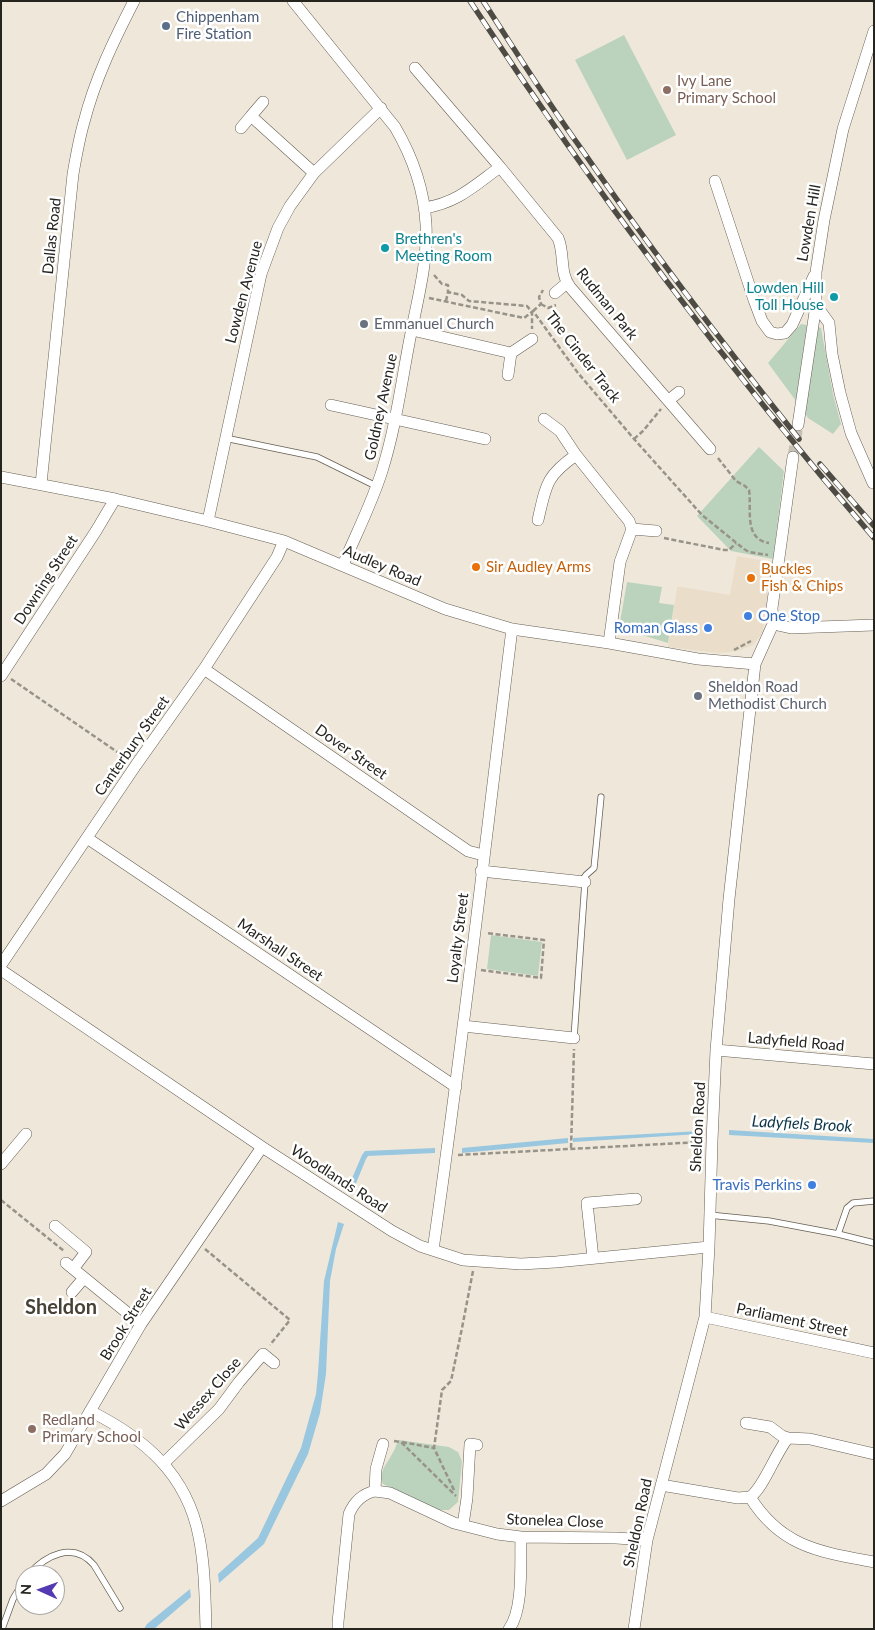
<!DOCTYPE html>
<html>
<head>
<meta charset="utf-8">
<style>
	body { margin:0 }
	#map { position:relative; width:875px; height:1630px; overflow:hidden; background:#efe8da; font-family:Lato,sans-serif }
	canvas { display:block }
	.frame { position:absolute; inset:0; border:2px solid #26241f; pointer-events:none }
	.north { position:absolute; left:15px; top:1565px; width:50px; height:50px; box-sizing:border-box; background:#fff; border:1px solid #a8a7a5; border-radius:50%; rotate:272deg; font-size:14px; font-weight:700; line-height:20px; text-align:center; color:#26241f }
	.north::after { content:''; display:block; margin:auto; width:18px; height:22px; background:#543ab2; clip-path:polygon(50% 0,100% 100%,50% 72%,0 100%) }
</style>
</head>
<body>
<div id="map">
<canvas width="875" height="1630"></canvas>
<div class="frame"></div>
<div class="north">N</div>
</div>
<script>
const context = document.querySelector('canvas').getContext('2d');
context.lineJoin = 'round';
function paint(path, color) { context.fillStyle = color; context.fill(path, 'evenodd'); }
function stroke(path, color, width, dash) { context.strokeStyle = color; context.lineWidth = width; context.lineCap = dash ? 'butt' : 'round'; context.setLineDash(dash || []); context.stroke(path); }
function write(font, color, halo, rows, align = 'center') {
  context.font = font + ' Lato,sans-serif'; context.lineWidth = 5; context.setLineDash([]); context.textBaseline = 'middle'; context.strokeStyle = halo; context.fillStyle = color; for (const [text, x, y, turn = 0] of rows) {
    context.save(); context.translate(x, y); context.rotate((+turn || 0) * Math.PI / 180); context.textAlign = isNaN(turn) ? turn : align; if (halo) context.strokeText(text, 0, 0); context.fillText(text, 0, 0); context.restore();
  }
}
paint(new Path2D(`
	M737,556L771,562L763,632L753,645L738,651L719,653L668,647L677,587H682L730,595Z`), '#eaddc9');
paint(new Path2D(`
	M624,35L676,135L627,160L575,60Z
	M801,324L807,325L796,401L768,363Z
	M817,327L821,328L833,394L841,424L833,434L808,418L805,413Z
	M759,447L784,471L773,559L731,551L697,516Z
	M627,582L662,587L659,603L674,605L668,643L619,628Z
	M491,935L542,942L538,976L487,969Z
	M399,1440L449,1447L458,1452L462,1461L458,1502L449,1510H438L383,1484C378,1472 387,1464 392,1454C395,1450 396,1444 399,1440Z`), '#bbd3bc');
paint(new Path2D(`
	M729,1130L874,1139V1143L729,1135Z
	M700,1131L699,1134L573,1142V1138Z
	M568,1138V1143L462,1153V1148Z
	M435,1148V1153L368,1156L366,1159L352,1193L347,1190L362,1155L365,1151Z
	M338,1222L344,1224L336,1249L330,1281L326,1374L320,1413L308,1454L264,1544L219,1583L218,1574L258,1538L301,1448L316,1394L318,1373L324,1281Z
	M190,1589L191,1597L154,1629H144L147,1624Z`), '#99c7df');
stroke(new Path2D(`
	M793,457L798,425`), '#c7c1b5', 11, [11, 5.5]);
const service = new Path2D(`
	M225,438L317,457L376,486
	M582,881L586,875L594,868L601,797
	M574,1038L585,882
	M709,1215L769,1221L838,1234L874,1243
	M838,1234L847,1208L853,1203L874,1201
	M28,1575C46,1555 73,1541 94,1565L120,1608
	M2,1629L13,1599L25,1579`);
const minor = new Path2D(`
	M293,1L395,127C412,156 424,190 426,224C428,260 418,298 411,333C402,378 396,427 382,471C372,503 356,534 343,565
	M415,68L500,167
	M263,102L251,116L314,173
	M241,128L251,116
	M715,181L754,300L762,321L770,332L777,334L785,333L792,325L814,276
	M424,208C457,203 474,186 500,167L558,238C565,254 559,272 570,287L710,449
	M555,293L567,283
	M816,305L829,323L832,354L840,393L851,433L873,483
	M412,330L511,353
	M508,375L511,353L532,339
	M669,400L679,392
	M331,405L485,439
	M544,419L560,431L576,455
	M798,425L816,305V272L824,220L843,129L874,31
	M1,477L115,499L208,521L284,541L445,609L512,629L609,643L698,659L755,664
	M41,484L73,174C76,157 79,139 84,122C95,79 114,40 134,1
	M538,520C546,485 546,476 576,455L629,521L632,529L620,562L609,643
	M208,521L261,274L278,228L290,206L314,173L381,108
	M632,529L656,531
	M773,624L791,628L874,625
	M204,669L468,851L483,855
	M1,676L96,531L115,499
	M87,838L456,1087
	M481,871L585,882
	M1,965L136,765L204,669L277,557L284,541
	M1,970L262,1147L392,1231L420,1246L463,1260L521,1264L556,1262L709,1247
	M463,1026L574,1038
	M716,1050L874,1064
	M1,1164L26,1134
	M55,1226L86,1252L73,1269
	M433,1250C463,1044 486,836 512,629
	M593,1258L587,1203L636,1199
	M66,1263L141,1324
	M72,1292L84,1278
	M705,1317L874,1353
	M90,1411C144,1438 187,1474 199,1537C205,1567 205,1598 206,1629
	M746,1423L770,1427L782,1436L788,1438
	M164,1463L219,1409L239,1382L263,1354L274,1363
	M661,1485L738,1498L750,1497C781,1547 820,1552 874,1562
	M375,1491L390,1493L454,1523L497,1534L521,1537L616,1538L647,1540
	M750,1497C763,1489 776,1452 788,1438L810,1439L874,1454
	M1,1501L46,1474L65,1454L141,1324L262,1147
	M463,1525L467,1498L470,1444L477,1445
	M338,1629V1622L349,1514C354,1502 362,1494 375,1491L376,1469L383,1444
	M509,1629C524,1609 520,1562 521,1537
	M634,1629L647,1540L705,1317L709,1247L712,1141L716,1050L729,899L755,664L773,624L772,608L793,457`);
stroke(service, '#655e53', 7);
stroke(minor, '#655e53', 12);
stroke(new Path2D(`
	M873,1L874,2
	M434,275L442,284L448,285V292
	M429,298L524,318L533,311L578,373L634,439L702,515L744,549L749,552L768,555
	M446,301L448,292L462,295L469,301L527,306L532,312V329
	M541,304L548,308L556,305
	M533,311L541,304L539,297L543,290
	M634,439L643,431L661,409
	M718,458L736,481L745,486L749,490C752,509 743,539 769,543
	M664,538L724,550H729L736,543
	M734,650L751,641
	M11,679L126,758
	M481,970L541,978L544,940L486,933
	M571,1148L574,1049
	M458,1155L700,1142
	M1,1200L64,1251
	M205,1249L290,1320L270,1345
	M394,1441L401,1442L456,1496
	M402,1442L434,1448
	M454,1490L434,1448L442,1390L451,1381L462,1328L473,1271`), '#989389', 2.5, [5, 2.5]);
stroke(service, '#fff', 5.5);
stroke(minor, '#fff', 11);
const rail = new Path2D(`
	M470,1C593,189 727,368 874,538
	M483,1C515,50 546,100 580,147C649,247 723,344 799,439
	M820,464L874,526`);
stroke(rail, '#4e4b45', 5.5);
stroke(rail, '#fff', 4, [11]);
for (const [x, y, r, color] of [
	[166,26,5,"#5c6f8a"],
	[667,90,5,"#8d6e63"],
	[385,248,5,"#0f9aa8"],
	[834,297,5,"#0f9aa8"],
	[364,324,5,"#6b7280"],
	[476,567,5,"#e8710a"],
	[751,578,5,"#e8710a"],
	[748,616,5,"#3f7fe0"],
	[708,628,5,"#3f7fe0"],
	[698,696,5,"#6b7280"],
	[812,1185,5,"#3f7fe0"],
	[32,1429,5,"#8d6e63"]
]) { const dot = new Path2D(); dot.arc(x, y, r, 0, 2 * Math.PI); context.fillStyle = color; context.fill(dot); stroke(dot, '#fff', 2); }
write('15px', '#4e5e75', '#fff', [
	["Chippenham",176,17],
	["Fire Station",176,34]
], 'left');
write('15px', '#785e54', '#fff', [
	["Ivy Lane",677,81],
	["Primary School",677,98],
	["Redland",42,1420],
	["Primary School",42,1437]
], 'left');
write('15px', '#26241f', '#fff', [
	["Lowden Hill",809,223,-80],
	["Dallas Road",52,236,-84],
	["Lowden Avenue",244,292,-75],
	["Rudman Park",607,304,51],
	["The Cinder Track",583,357,52],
	["Goldney Avenue",381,407,-78],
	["Audley Road",382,566,23],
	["Downing Street",46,580,-57],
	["Canterbury Street",132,746,-55],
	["Dover Street",351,752,35],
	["Loyalty Street",458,938,-83],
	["Marshall Street",280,950,34],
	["Ladyfield Road",796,1042,5],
	["Sheldon Road",698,1127,-87],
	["Woodlands Road",339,1179,33],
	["Parliament Street",792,1320,12],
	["Brook Street",126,1324,-58],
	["Wessex Close",208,1394,-49],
	["Stonelea Close",555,1521,2],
	["Sheldon Road",638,1523,-78]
]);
write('15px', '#0d838f', '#fff', [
	["Brethren's",395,239],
	["Meeting Room",395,256],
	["Lowden Hill",824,288,"right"],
	["Toll House",824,305,"right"]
], 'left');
write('15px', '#5b616d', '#fff', [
	["Emmanuel Church",374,324],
	["Sheldon Road",708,687],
	["Methodist Church",708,704]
], 'left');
write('15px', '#c56008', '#fff', [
	["Sir Audley Arms",486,567],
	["Buckles",761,569],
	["Fish & Chips",761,586]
], 'left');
write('15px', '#366cbe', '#fff', [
	["One Stop",758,616,"left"],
	["Roman Glass",698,628],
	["Travis Perkins",802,1185]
], 'right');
write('italic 16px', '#0c3547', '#fff', [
	["Ladyfiels Brook",802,1124,3]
]);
write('bold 20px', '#474136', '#fff', [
	["Sheldon",61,1308]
]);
</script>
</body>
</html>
